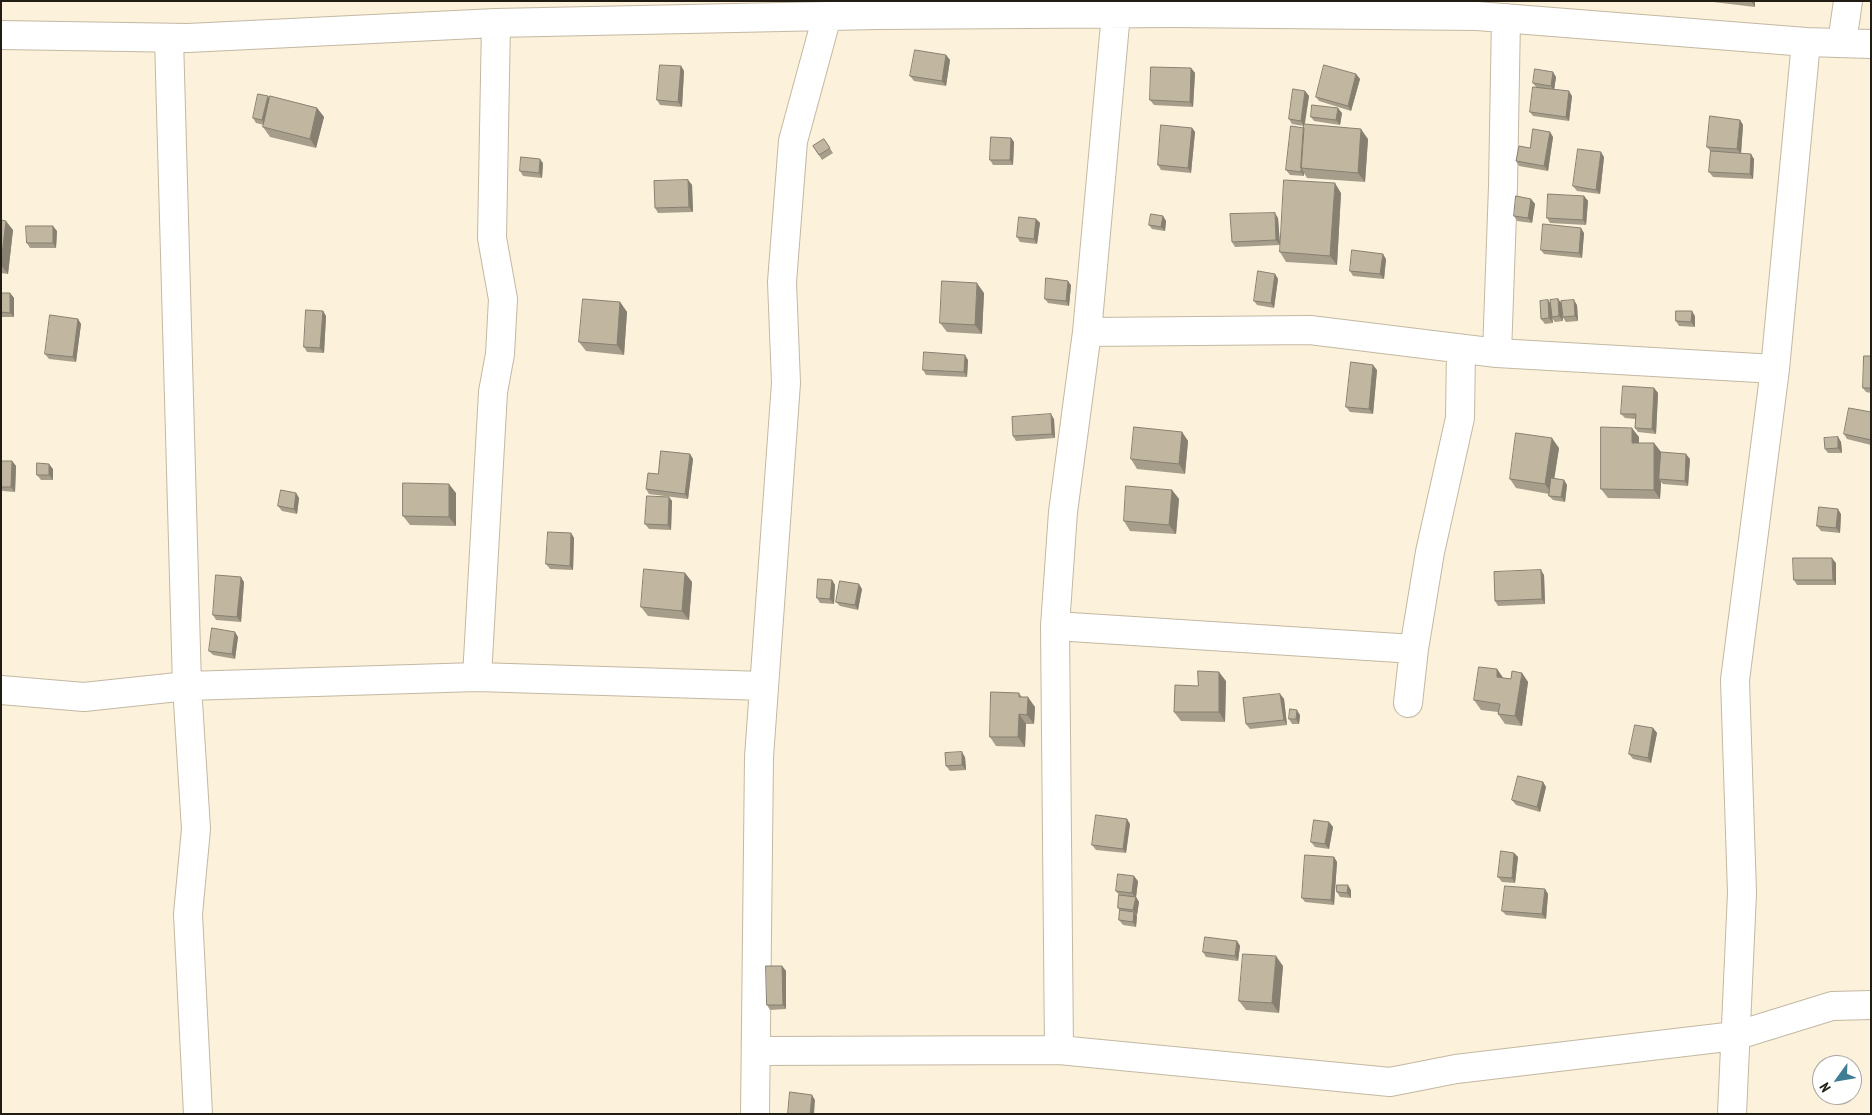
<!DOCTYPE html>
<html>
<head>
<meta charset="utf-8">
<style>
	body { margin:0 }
	#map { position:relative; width:1872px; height:1115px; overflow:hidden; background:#fcf1da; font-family:"PT Sans Narrow",sans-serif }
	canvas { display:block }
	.frame { position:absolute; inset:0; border:2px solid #211d15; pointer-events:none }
	.north { position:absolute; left:1812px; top:1055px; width:50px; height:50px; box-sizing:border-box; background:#fff; border:1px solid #a6a5a1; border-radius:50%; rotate:238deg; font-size:14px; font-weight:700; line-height:20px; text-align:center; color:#211d15 }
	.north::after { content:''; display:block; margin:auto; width:18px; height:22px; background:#3f7d93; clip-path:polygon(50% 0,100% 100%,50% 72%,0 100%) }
</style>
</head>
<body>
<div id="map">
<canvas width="1872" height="1115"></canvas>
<div class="frame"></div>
<div class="north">N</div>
</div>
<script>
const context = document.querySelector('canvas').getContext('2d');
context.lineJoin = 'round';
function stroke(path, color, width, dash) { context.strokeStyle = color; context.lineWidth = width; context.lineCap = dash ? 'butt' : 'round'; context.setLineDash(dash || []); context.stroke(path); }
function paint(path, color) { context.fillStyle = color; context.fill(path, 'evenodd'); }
const minor = new Path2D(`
	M1,35L188,38L496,23L878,15L1175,13L1477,16L1806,42L1871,44
	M169,38L187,686L196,829L188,914L198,1114
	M1842,43L1848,1
	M1087,332L1310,330L1497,353L1775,369
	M1497,353L1503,186L1506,18
	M1055,626L1414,649
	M477,677L493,392L500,354L503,299L492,238L496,23
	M1,690L84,697L187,686L477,677L764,686
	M1408,703L1414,649L1430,552L1460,418L1461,349
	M1059,1050L1055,626L1063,512L1087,332L1116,13
	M757,1051L1059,1050L1390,1082L1456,1069L1735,1036L1832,1006L1871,1005
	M755,1114L759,757L786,383L782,282L793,141L827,16
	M1732,1114L1742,893L1735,680L1775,369L1806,42`);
stroke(minor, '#c3b8a3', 30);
stroke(minor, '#fff', 28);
paint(new Path2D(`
	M1705,1H1755V7Z
	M946,55L950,60L946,86L914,81L910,76Z
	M681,66L684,71L682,107L660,105L657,100Z
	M1191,68L1195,73L1193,107L1154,105L1150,100Z
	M1356,74L1360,79L1351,111L1319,101L1316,97Z
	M1556,77L1554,89L1572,96L1569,121L1533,116L1530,112L1536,87L1533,83Z
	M1305,91L1309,96L1305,124L1368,139L1365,182L1307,178L1304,173V176L1290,175L1286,170L1304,126L1292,124L1289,119Z
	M268,96L270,99L317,108L324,117L316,148L270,137L263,127L264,125L256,123L253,118Z
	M1342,113L1340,125L1314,121L1311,117Z
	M1740,120L1743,125L1741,153L1754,159L1753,179L1713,177L1709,172L1711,152L1707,147Z
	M1192,128L1195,132L1191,173L1161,170L1158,165Z
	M1550,132L1553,137L1548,171L1519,166L1516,161L1530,148Z
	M1011,138L1014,142L1013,165H993L990,160Z
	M824,139L833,153L822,160L813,146Z
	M1604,157L1600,194L1577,191L1573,186Z
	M543,163L542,178L523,176L520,171Z
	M688,180L692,185L693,212L658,213L655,208Z
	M1341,193L1337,265L1286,262L1280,252Z
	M1584,196L1588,201L1586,225L1550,223L1547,218Z
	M1531,199L1535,204L1532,223L1517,221L1514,216Z
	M1163,216L1166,221L1165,231L1152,229L1149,225Z
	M1278,218L1280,245L1235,247L1232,242Z
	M1036,219L1040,223L1037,244L1020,242L1017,237Z
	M1,220L13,230L8,274L1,273Z
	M57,231L56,248H30L27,243Z
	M1584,233L1582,258L1544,254L1541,250Z
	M1386,259L1384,279L1353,276L1350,271Z
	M1275,274L1278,279L1274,308L1257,305L1254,301Z
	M1071,285L1069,306L1048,303L1045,299Z
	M1,293H10L14,298V317H1Z
	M984,293L982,334L947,332L940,323Z
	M1558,299L1561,303L1577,305L1578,321L1566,322L1562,316L1563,321L1555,322L1552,318L1553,323L1545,324L1541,319L1548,300L1550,303Z
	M620,302L627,312L624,355L586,351L579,342Z
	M323,311L326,316L324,353L307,352L304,347Z
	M1695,316V327L1679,326L1676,321Z
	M78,319L81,324L76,362L49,359L45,354Z
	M1871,356V393L1866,392L1863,388Z
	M968,360L967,377L926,375L923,370Z
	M1377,370L1373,414L1350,412L1346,407Z
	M1654,388L1658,393L1656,434L1638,432L1635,428V419L1625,418L1621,414Z
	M1871,412V445L1847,439L1844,434Z
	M1054,419L1055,438L1016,441L1013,436Z
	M1182,432L1188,441L1185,474L1137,469L1131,459Z
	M1639,437V443H1654L1661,452L1690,459L1688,486L1663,484L1661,482L1660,499L1608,498L1601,489Z
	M1838,437L1841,442L1842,453H1828L1825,449Z
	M1559,448L1554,478L1564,480L1567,485L1565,502L1553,500L1549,496V494L1516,488L1510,479Z
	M690,454L693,459L688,499L649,494L646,489L658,474Z
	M1,461H12L16,466L15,492L3,491L1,489Z
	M53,469V480H41L37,475Z
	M1172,490L1179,499L1176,534L1130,531L1124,521Z
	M296,493L299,498L297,514L282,511L278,506Z
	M456,493V526L410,525L403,516Z
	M669,497L672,501L671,530L649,529L645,524Z
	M1841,514L1840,533L1821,531L1817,526Z
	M571,533L574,538L573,570L550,569L546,564Z
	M1836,563V585H1797L1794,580Z
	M685,573L692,582L689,620L648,616L641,607Z
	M1544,575L1545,604L1498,606L1495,601Z
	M832,580L835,585L834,604L820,603L817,598Z
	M244,582L241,622L216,620L213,615Z
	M862,589L858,610L840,606L836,602Z
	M238,637L235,659L213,655L209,651Z
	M1497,669L1503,678L1511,679L1522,673L1528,682L1522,726L1505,724L1498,714V712L1481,710L1474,700Z
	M1226,681L1225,722L1181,721L1174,712Z
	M1019,693L1022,697L1035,707L1034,724H1026L1025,747L996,746L990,737Z
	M1280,694L1284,699L1287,725L1250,729L1246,724Z
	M1300,715L1299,724H1292L1289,719Z
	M1653,728L1657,733L1651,763L1633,759L1629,754Z
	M965,757L966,770L950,771L946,766Z
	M1543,782L1546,787L1540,812L1516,805L1512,800Z
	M1329,822L1333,827L1329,849L1315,847L1311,842Z
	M1130,824L1126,853L1096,850L1092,845Z
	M1514,853L1518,857L1515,883L1502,882L1498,877Z
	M1334,857L1337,862L1334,905L1305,902L1302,898Z
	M1138,881L1136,897L1139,902L1137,915L1136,914L1137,916L1136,927L1123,925L1119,920L1120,911L1118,908L1119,895L1116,891Z
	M1545,889L1548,894L1546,919L1506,915L1502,911Z
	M1351,890V898L1340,897L1337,892Z
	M1237,941L1240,946L1238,961L1206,957L1203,952Z
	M782,966L786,971V1009L770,1010L767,1005Z
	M1283,966L1279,1013L1246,1010L1239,1001Z`), '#a69d8a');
paint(new Path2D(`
	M1751,1H1755V7Z
	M946,55L950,60L946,86L942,81Z
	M681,66L684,71L682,107L678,102Z
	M1191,68L1195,73L1193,107L1190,102Z
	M1553,72L1556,77L1554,91L1551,86Z
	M1356,74L1360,79L1351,111L1348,106Z
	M1305,91L1309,96L1304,126L1301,121Z
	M1569,91L1572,96L1569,121L1566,117Z
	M268,96L271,101L266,125L262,120Z
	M317,108L324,117L316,148L310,139Z
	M1338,108L1342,113L1340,125L1336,120Z
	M1740,120L1743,125L1741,154L1737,149Z
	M1192,128L1195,132L1191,173L1188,168Z
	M1361,129L1368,139L1365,182L1358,173Z
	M1550,132L1553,137L1548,171L1544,166Z
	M1011,138L1014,142L1013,165L1010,160Z
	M1601,152L1604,157L1600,194L1596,190Z
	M1751,154L1754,159L1753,179L1750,174Z
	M540,159L543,163L542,178L539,173Z
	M1301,168L1304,173V176L1301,172Z
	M688,180L692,185L693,212L689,207Z
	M1335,183L1341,193L1337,265L1330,256Z
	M1584,196L1588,201L1586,225L1583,220Z
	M1531,199L1535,204L1532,223L1528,218Z
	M1275,213L1278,218L1280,245L1276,240Z
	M1163,216L1166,221L1165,231L1161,227Z
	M1036,219L1040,223L1037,244L1034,239Z
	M6,221L13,230L8,274L1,265Z
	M53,226L57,231L56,248L53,243Z
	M1581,228L1584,233L1582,258L1579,253Z
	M1383,254L1386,259L1384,279L1380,274Z
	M1275,274L1278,279L1274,308L1271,303Z
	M1068,281L1071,285L1069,306L1066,301Z
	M977,283L984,293L982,334L975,325Z
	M10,293L14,298V317L10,313Z
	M1558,299L1562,304L1563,321L1559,316Z
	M1548,300L1551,305L1553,323L1549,318Z
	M1574,300L1577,305L1578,321L1575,316Z
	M620,302L627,312L624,355L617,345Z
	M323,311L326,316L324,353L320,348Z
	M1692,311L1695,316V327L1691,322Z
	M78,319L81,324L76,362L73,357Z
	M965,355L968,360L967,377L964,372Z
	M1373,365L1377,370L1373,414L1369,409Z
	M1654,388L1658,393L1656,434L1652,429Z
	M1,393L2,394V423L1,422Z
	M1051,414L1054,419L1055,438L1052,434Z
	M1632,428L1639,437V452L1632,443Z
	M1182,432L1188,441L1185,474L1179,464Z
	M1838,437L1841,442L1842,453L1838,448Z
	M1552,438L1559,448L1552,494L1545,484Z
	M1654,443L1661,452L1659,479L1661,482L1660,499L1654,490Z
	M690,454L693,459L688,499L685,494Z
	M1686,454L1690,459L1688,486L1685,481Z
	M12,461L16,466L15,492L11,487Z
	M49,464L53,469V480L49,475Z
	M1564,480L1567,485L1565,502L1561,497Z
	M449,484L456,493V526L449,517Z
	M1172,490L1179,499L1176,534L1169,525Z
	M296,493L299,498L297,514L294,509Z
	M669,497L672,501L671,530L668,525Z
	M1838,509L1841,514L1840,533L1836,528Z
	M571,533L574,538L573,570L570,566Z
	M1832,558L1836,563V585L1833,580Z
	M1541,570L1544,575L1545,604L1542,599Z
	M685,573L692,582L689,620L682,611Z
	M241,577L244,582L241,622L237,617Z
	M832,580L835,585L834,604L830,599Z
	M859,584L862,589L858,610L855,605Z
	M235,632L238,637L235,659L232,654Z
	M1497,669L1504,679L1497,677Z
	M1219,672L1226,681L1225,722L1219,712Z
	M1522,673L1528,682L1522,726L1515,716Z
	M1280,694L1284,699L1287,725L1284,720Z
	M1028,697L1035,707L1034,724L1027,715Z
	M1297,710L1300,715L1299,724L1296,719Z
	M1019,714L1026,724L1025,747L1018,737Z
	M1653,728L1657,733L1651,763L1648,758Z
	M962,752L965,757L966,770L962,765Z
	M1543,782L1546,787L1540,812L1537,807Z
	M1127,819L1130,824L1126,853L1123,849Z
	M1329,822L1333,827L1329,849L1325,844Z
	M1514,853L1518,857L1515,883L1512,878Z
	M1334,857L1337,862L1334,905L1331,900Z
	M1134,876L1138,881L1136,897L1139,902L1137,915L1133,910L1135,897L1132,893Z
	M1348,885L1351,890V898L1347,893Z
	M1545,889L1548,894L1546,919L1542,914Z
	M1134,912L1137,916L1136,927L1133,922Z
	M1237,941L1240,946L1238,961L1235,956Z
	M1276,956L1283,966L1279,1013L1272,1003Z
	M782,966L786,971V1009L783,1005Z
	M812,1095L815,1100L814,1114H810Z`), '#878071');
const building = new Path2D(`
	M915,50L946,55L942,81L910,76Z
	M660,65L681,66L678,102L657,100Z
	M1324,65L1356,74L1348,106L1316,97Z
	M1151,67L1191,68L1190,102L1150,100Z
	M1535,69L1553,72L1551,86L1533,83Z
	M1533,87L1569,91L1566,117L1530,112Z
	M1293,89L1305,91L1301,121L1289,119Z
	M258,94L268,96L262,120L253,118Z
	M270,96L317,108L310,139L263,127Z
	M1312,105L1338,108L1336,120L1311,117Z
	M1710,116L1740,120L1737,149L1707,147Z
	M1304,124L1361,129L1358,173L1301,168Z
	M1161,125L1192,128L1188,168L1158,165Z
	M1291,126L1304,128L1301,172L1286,170Z
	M1533,129L1550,132L1544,166L1516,161L1519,146L1530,148Z
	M991,137L1011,138L1010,160H990Z
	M824,139L830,148L819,155L813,146Z
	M1578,149L1601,152L1596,190L1573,186Z
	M1711,151L1751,154L1750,174L1709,172Z
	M521,157L540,159L539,173L520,171Z
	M688,180L689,207L655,208L654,181Z
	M1284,180L1335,183L1330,256L1280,252Z
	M1548,194L1584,196L1583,220L1547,218Z
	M1516,196L1531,199L1528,218L1514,216Z
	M1275,213L1276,240L1232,242L1230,214Z
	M1151,214L1163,216L1161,227L1149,225Z
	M1019,217L1036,219L1034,239L1017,237Z
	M1,220L6,221L1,263Z
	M1543,224L1581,228L1579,253L1541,250Z
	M26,226H53V243H27Z
	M1352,250L1383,254L1380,274L1350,271Z
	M1258,271L1275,274L1271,303L1254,301Z
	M1046,278L1068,281L1066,301L1045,299Z
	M942,281L977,283L975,325L940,323Z
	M1,293H10V313L1,312Z
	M583,299L620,302L617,345L579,342Z
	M1558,299L1559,316L1552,317L1550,300Z
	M1548,300L1549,318L1541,319L1540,301Z
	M1574,300L1575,316L1563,317L1561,301Z
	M306,310L323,311L320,348L304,347Z
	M1676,311H1692L1691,322L1676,321Z
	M50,315L78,319L73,357L45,354Z
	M924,352L965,355L964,372L923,370Z
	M1864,356H1871V388H1863Z
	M1351,362L1373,365L1369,409L1346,407Z
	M1623,386L1654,388L1652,429L1635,428L1636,414H1621Z
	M1849,408L1871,412V440L1844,434Z
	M1051,414L1052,434L1013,436L1012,417Z
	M1134,427L1182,432L1179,464L1131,459Z
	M1601,427L1632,428V443H1654V490L1601,489Z
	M1516,433L1552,438L1545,484L1510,479Z
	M1838,437V448L1825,449L1824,438Z
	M661,451L690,454L685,494L646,489L648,473L658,474Z
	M1661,452L1686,454L1685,481L1659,479Z
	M1,461H12L11,487H1Z
	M37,463L49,464V475H37Z
	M1551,478L1564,480L1561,497L1549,496Z
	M403,483L449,484V517L403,516Z
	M1126,486L1172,490L1169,525L1124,521Z
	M281,490L296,493L294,509L278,506Z
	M647,496L669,497L668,525L645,524Z
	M1819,507L1838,509L1836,528L1817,526Z
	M548,532L571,533L570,566L546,564Z
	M1793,558H1832L1833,580H1794Z
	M644,569L685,573L682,611L641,607Z
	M1541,570L1542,599L1495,601L1494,572Z
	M216,575L241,577L237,617L213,615Z
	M818,579L832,580L830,599L817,598Z
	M840,581L859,584L855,605L836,602Z
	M212,628L235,632L232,654L209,651Z
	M1479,667L1497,669V677L1511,679L1512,671L1522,673L1515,716L1498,714L1500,704L1474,700Z
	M1198,671L1219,672V712H1174L1175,685L1198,686Z
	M991,692L1019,693V697H1028L1027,715L1019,714L1018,737H990Z
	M1280,694L1284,720L1246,724L1243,698Z
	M1290,709L1297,710L1296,719H1289Z
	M1635,725L1653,728L1648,758L1629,754Z
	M962,752V765L946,766L945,753Z
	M1518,776L1543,782L1537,807L1512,800Z
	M1096,815L1127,819L1123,849L1092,845Z
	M1314,820L1329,822L1325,844L1311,842Z
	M1501,851L1514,853L1512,878L1498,877Z
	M1305,855L1334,857L1331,900L1302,898Z
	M1118,874L1134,876L1132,893L1116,891Z
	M1337,885H1348L1347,893L1337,892Z
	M1505,886L1545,889L1542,914L1502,911Z
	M1119,895L1136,897L1133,910L1118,908Z
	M1120,910L1134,912L1133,922L1119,920Z
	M1205,937L1237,941L1235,956L1203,952Z
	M1243,954L1276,956L1272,1003L1239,1001Z
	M766,966H782L783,1005H767Z
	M790,1092L812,1095L810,1114H788Z`);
paint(building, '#c1b7a1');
stroke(building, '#878071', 1);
</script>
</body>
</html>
